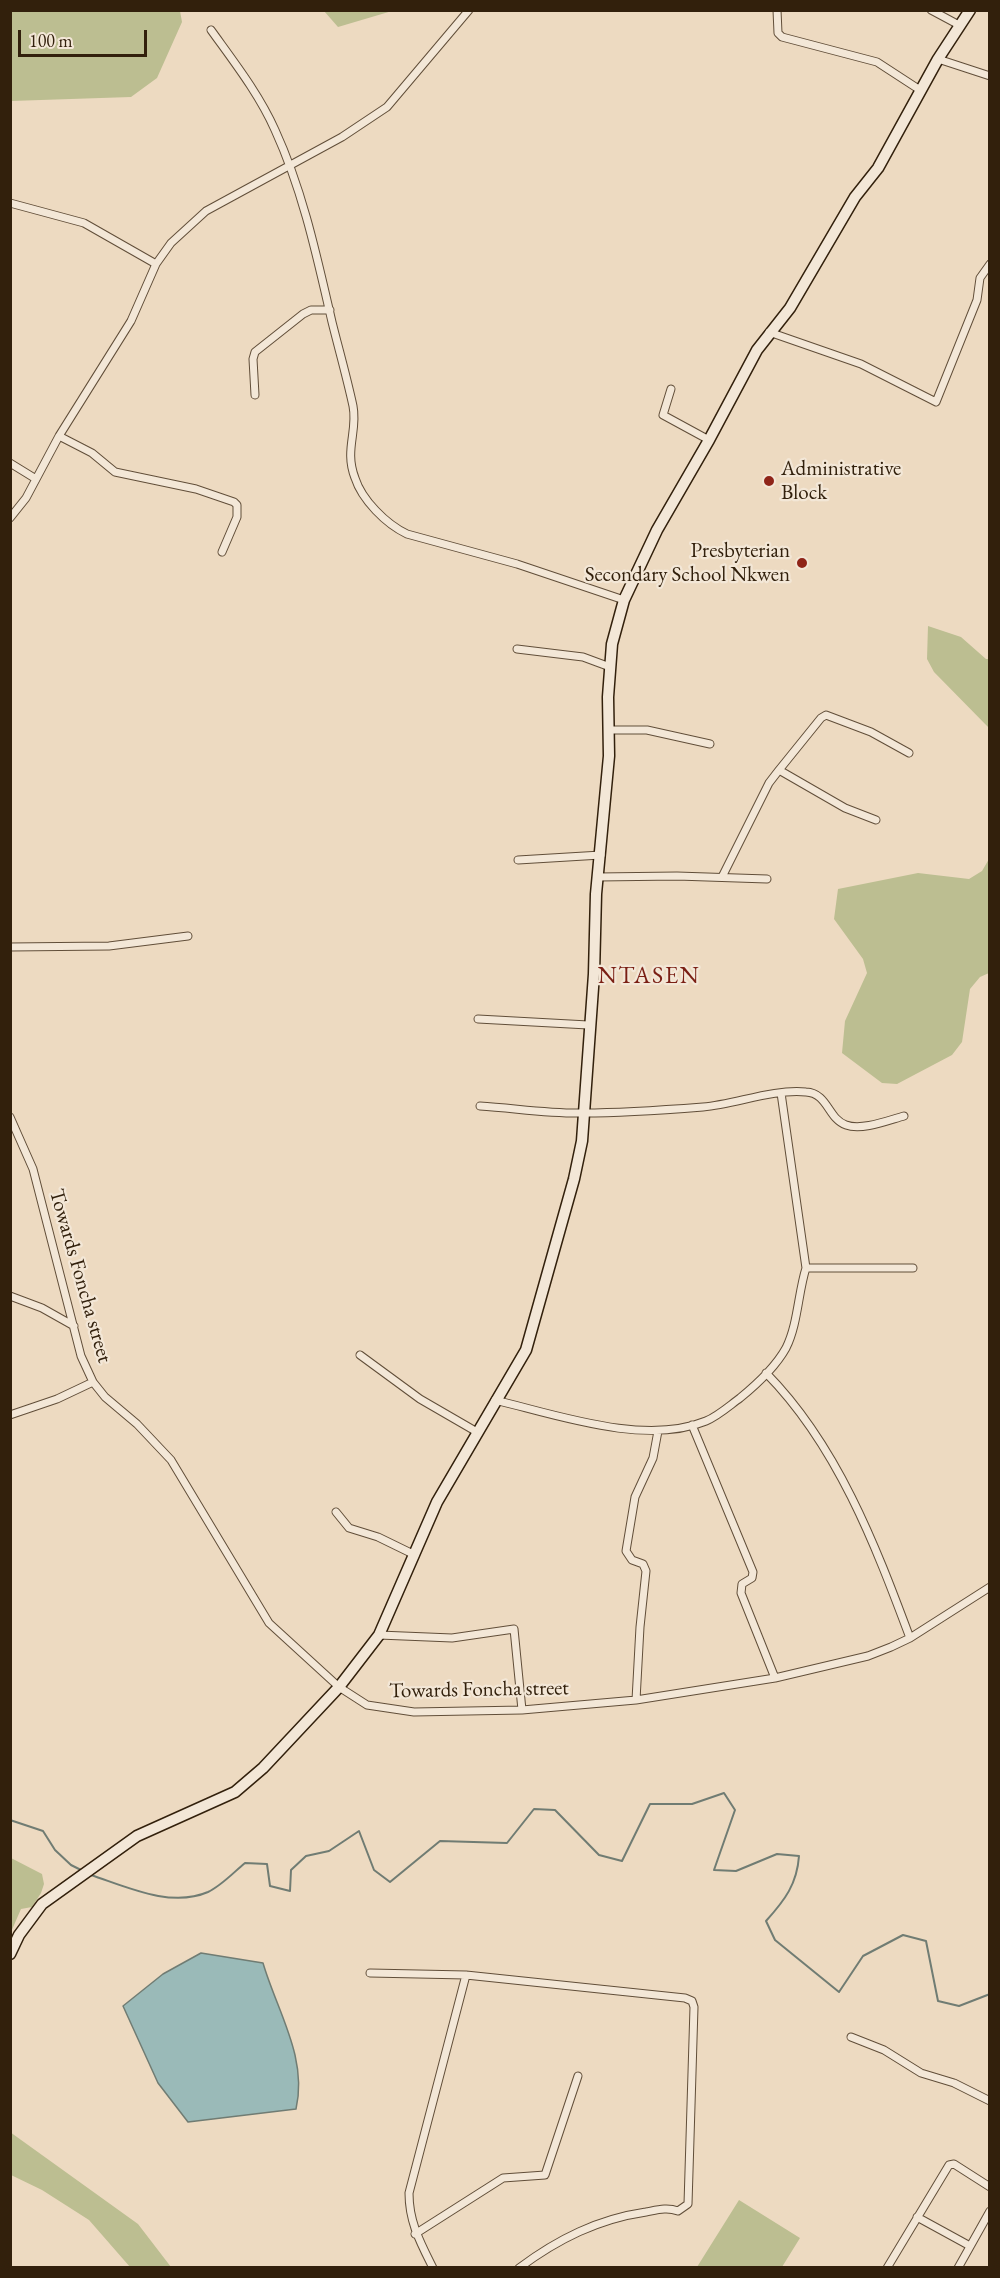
<!DOCTYPE html>
<html>
<head>
<meta charset="utf-8">
<style>
	body { margin:0 }
	#map { position:relative; width:1000px; height:2278px; overflow:hidden; background:#eddac1; font-family:"EB Garamond",serif }
	canvas { display:block }
	.frame { position:absolute; inset:0; border:12px solid #32200c; pointer-events:none }
	.scale { position:absolute; left:18px; top:30px; width:129px; height:27px; box-sizing:border-box; border:3px solid #32200c; border-top:0; padding-left:8px; font-size:18px; line-height:21px; white-space:nowrap; color:#32200c; -webkit-text-stroke:4px #f3e7d7; paint-order:stroke }
</style>
</head>
<body>
<div id="map">
<canvas width="1000" height="2278"></canvas>
<div class="frame"></div>
<div class="scale">100 m</div>
</div>
<script>
const context = document.querySelector('canvas').getContext('2d');
context.lineJoin = 'round';
function paint(path, color) { context.fillStyle = color; context.fill(path, 'evenodd'); }
function stroke(path, color, width, dash) { context.strokeStyle = color; context.lineWidth = width; context.lineCap = dash ? 'butt' : 'round'; context.setLineDash(dash || []); context.stroke(path); }
function write(font, color, halo, rows, align = 'center') {
  context.font = font + ' "EB Garamond",serif'; context.lineWidth = 4.5; context.setLineDash([]); context.textBaseline = 'middle'; context.strokeStyle = halo; context.fillStyle = color; for (const [text, x, y, turn = 0] of rows) {
    context.save(); context.translate(x, y); context.rotate((+turn || 0) * Math.PI / 180); context.textAlign = isNaN(turn) ? turn : align; if (halo) context.strokeText(text, 0, 0); context.fillText(text, 0, 0); context.restore();
  }
}
paint(new Path2D(`
	M10,11H180L182,22L157,78L131,97L11,101Z
	M324,11H392L338,27Z
	M928,626L961,637L986,659H989V728L934,672L927,659Z
	M989,859V973L980,977L970,989L962,1042L952,1055L897,1084L882,1083L842,1053L845,1021L867,973L863,959L834,919L838,889L918,873L969,879L982,871Z
	M11,1858L42,1874L44,1884L41,1893L32,1907L21,1909L11,1932Z
	M10,2132L138,2224L171,2267H130L89,2220L42,2190L11,2175Z
	M739,2200L800,2238L782,2267H697Z`), '#bcbe91');
const water = new Path2D(`
	M201,1953L263,1963C277,2011 308,2058 296,2109L188,2122L158,2083L123,2006L163,1974Z`);
paint(water, '#9abab8');
stroke(water, '#707c73', 1.5);
stroke(new Path2D(`
	M10,1820L43,1831L55,1850L71,1865L83,1871
	M91,1875C127,1887 171,1908 208,1892C221,1886 234,1872 245,1863L267,1864L270,1886L290,1891L291,1870L306,1856L329,1851L359,1831L374,1870L390,1882L440,1841L507,1843L534,1809L555,1810L599,1855L622,1861L650,1804H692L724,1793L735,1810L714,1870L736,1871L777,1854L799,1856C797,1884 785,1900 766,1921L775,1940L839,1992L863,1956L903,1935L926,1941L938,2001L959,2006L990,1994`), '#707c73', 2);
const street = new Path2D(`
	M777,10L778,33L782,37L877,62L920,90
	M931,10L959,25
	M211,30C234,62 259,94 275,130C303,191 317,257 332,322C339,350 347,378 353,406C358,431 344,450 355,478C362,500 386,524 407,534L517,564L624,600
	M938,59L990,76
	M10,203L84,223L156,264
	M769,332L861,364L936,402L977,300L980,278L990,264
	M671,389L663,415L709,440
	M255,395L253,359L255,352L303,314L311,310H330
	M59,436L92,453L115,472L196,489L234,502L237,505V517L222,552
	M10,463L36,479
	M10,518L26,498L59,436L131,321L156,264L171,243L206,211L342,137L387,107L469,10
	M517,649L583,657L610,667
	M609,730H647L710,744
	M779,770L821,718L826,715L871,732L909,753
	M518,860L601,855
	M598,877L677,876L767,879
	M722,877L769,783L779,770L845,808L876,820
	M10,947L109,946L188,936
	M478,1019L588,1025
	M781,1093L806,1268
	M480,1106C514,1108 550,1114 584,1113C623,1113 664,1110 703,1107C737,1104 771,1089 806,1092C828,1093 828,1119 846,1125C862,1131 889,1120 904,1116
	M10,1117L33,1169L81,1356L93,1382L105,1397L137,1424L171,1460L269,1623L339,1687L367,1705L414,1712L522,1710L636,1700L775,1678L868,1656L891,1647L910,1638L990,1587
	M10,1296L42,1308L74,1326
	M360,1355L420,1399L477,1432
	M766,1373C837,1445 875,1544 910,1638
	M495,1400C557,1415 645,1446 706,1421C718,1416 729,1406 740,1398C756,1385 776,1366 786,1348C798,1324 798,1293 806,1268H913
	M10,1415L57,1399L93,1382
	M692,1425L753,1572L752,1578L742,1584L741,1593L775,1678
	M336,1512L349,1528L378,1537L415,1555
	M379,1635L452,1638L514,1629L522,1710
	M636,1700L640,1627L646,1571L643,1564L632,1560L626,1551L635,1497L653,1458L658,1431
	M370,1973L466,1975L685,1998L692,2001L694,2007L688,2204L678,2211C667,2207 657,2210 646,2212C598,2219 558,2239 519,2268
	M851,2037L884,2050L921,2073L954,2083L990,2101
	M917,2217L970,2246
	M415,2234L503,2178L545,2175L578,2076
	M433,2268C420,2242 409,2222 409,2193L466,1975
	M887,2268L949,2165L954,2164L990,2187
	M958,2268L990,2211`);
const secondary = new Path2D(`
	M10,1954L19,1935L42,1904L137,1836L235,1792L263,1768L339,1687L379,1635L437,1502L526,1350L574,1179L582,1141L594,974L596,894L609,756L608,697L612,644L624,600L657,530L709,440L757,350L790,308L855,197L878,168L938,59L970,10`);
stroke(street, '#614e39', 9);
stroke(secondary, '#32200c', 13);
stroke(street, '#f3e7d7', 7);
stroke(secondary, '#f3e7d7', 10);
for (const [x, y, r, color] of [
	[769,481,6,"#8f2418"],
	[802,563,6,"#8f2418"]
]) { const dot = new Path2D(); dot.arc(x, y, r, 0, 2 * Math.PI); context.fillStyle = color; context.fill(dot); stroke(dot, '#f3e7d7', 2); }
write('21px', '#32200c', '#f3e7d7', [
	["Administrative",781,469],
	["Block",781,493],
	["Presbyterian",790,551,"right"],
	["Secondary School Nkwen",790,575,"right"]
], 'left');
write('21px', '#32200c', '#f3e7d7', [
	["Towards Foncha street",80,1276,74],
	["Towards Foncha street",479,1690,-1]
]);
context.letterSpacing = '1.5px';
write('24px', '#7a1f14', '#f3e7d7', [
	["NTASEN",649,976]
]);
context.letterSpacing = '0px';
</script>
</body>
</html>
